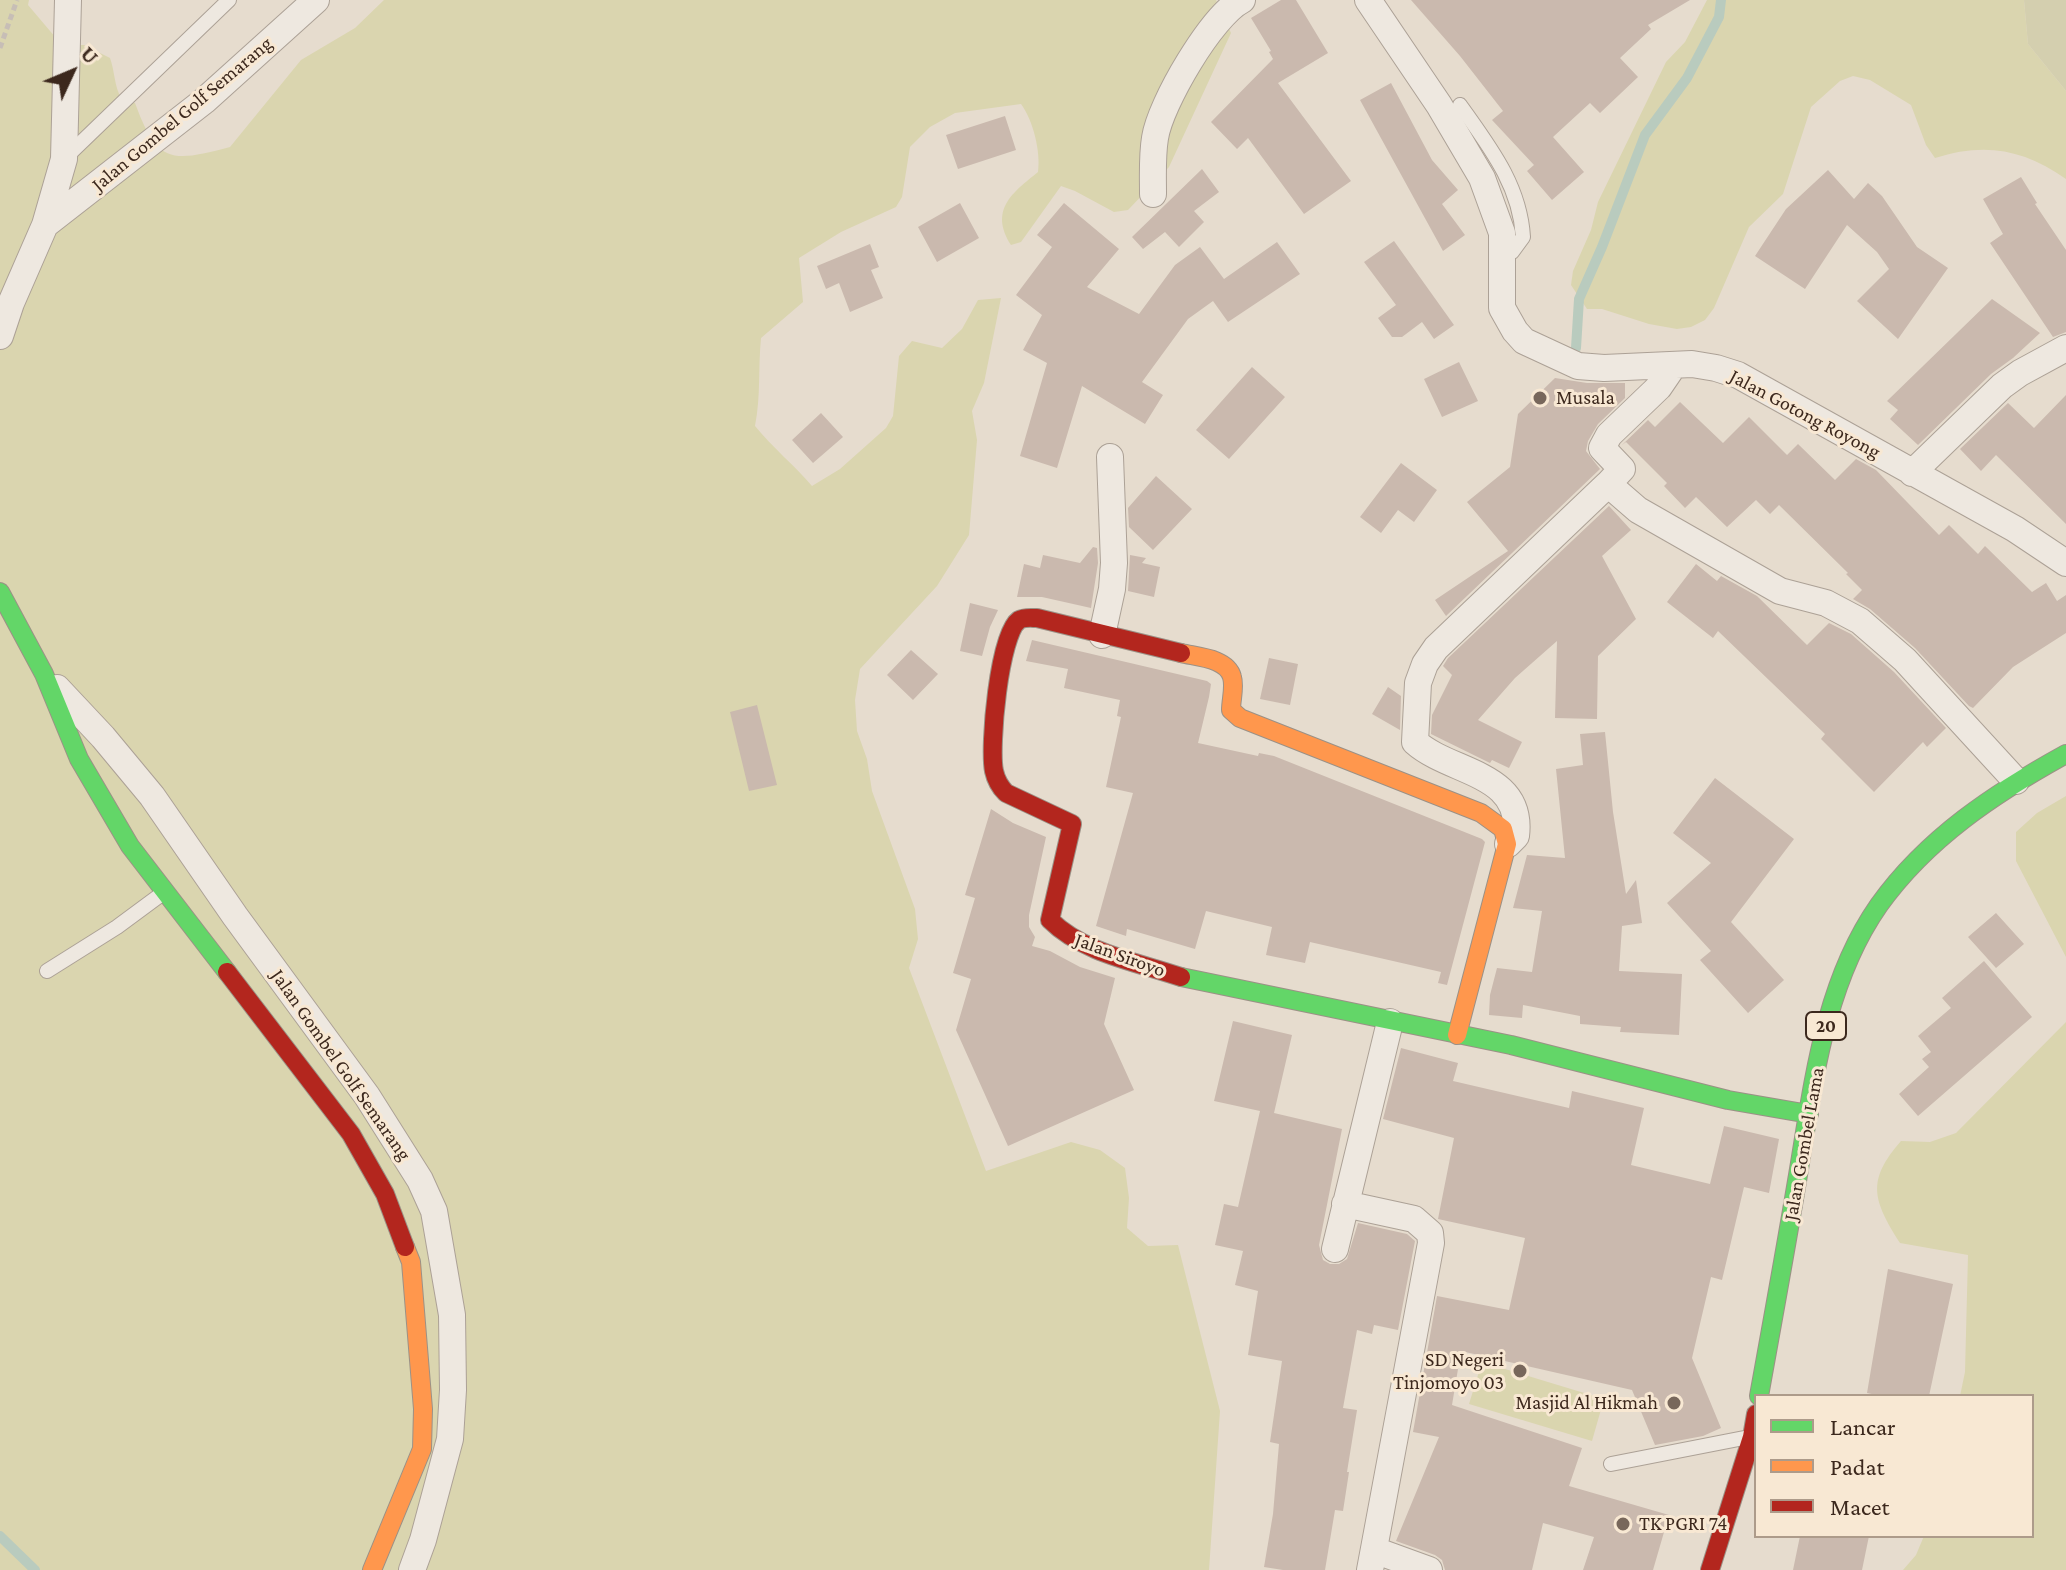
<!DOCTYPE html>
<html>
<head>
<meta charset="utf-8">
<style>
	body { margin:0 }
	#map { position:relative; width:2066px; height:1570px; overflow:hidden; background:#e6dcce; font-family:"Crimson Pro",serif }
	canvas { display:block }
	.legend { position:absolute; left:1754px; top:1394px; width:280px; height:144px; box-sizing:border-box; background:#f8e8d3; border:2px solid #ad9b8a; margin:0; padding:10px 14px; list-style:none; font-size:24px; color:#3c281d }
	.legend li { display:flex; align-items:center; gap:16px; height:40px }
	.legend b { width:40px; border:2px solid #ad9b8a }
	.north { position:absolute; left:32px; top:32px; width:80px; height:80px; -webkit-text-stroke:6px #f8e8d3; paint-order:stroke; rotate:46deg; font-size:22px; font-weight:700; line-height:32px; text-align:center; color:#3c281d }
	.north::after { content:''; display:block; margin:auto; width:28px; height:36px; background:#3c281d; clip-path:polygon(50% 0,100% 100%,50% 72%,0 100%) }
</style>
</head>
<body>
<div id="map">
<canvas width="2066" height="1570"></canvas>
<ul class="legend">
<li><b style="height:10px;background:#63d668"></b>Lancar</li>
<li><b style="height:10px;background:#ff974d"></b>Padat</li>
<li><b style="height:10px;background:#b3261e"></b>Macet</li>
</ul>
<div class="north">U</div>
</div>
<script>
const context = document.querySelector('canvas').getContext('2d');
context.lineJoin = 'round';
function paint(path, color) { context.fillStyle = color; context.fill(path, 'evenodd'); }
function stroke(path, color, width, dash) { context.strokeStyle = color; context.lineWidth = width; context.lineCap = dash ? 'butt' : 'round'; context.setLineDash(dash || []); context.stroke(path); }
function write(font, color, halo, rows, align = 'center') {
  context.font = font + ' "Crimson Pro",serif'; context.lineWidth = 6; context.setLineDash([]); context.textBaseline = 'middle'; context.strokeStyle = halo; context.fillStyle = color; for (const [text, x, y, turn = 0] of rows) {
    context.save(); context.translate(x, y); context.rotate((+turn || 0) * Math.PI / 180); context.textAlign = isNaN(turn) ? turn : align; if (halo) context.strokeText(text, 0, 0); context.fillText(text, 0, 0); context.restore();
  }
}
paint(new Path2D(`
	M0,0H29L28,5L56,38L70,45H84L110,58C115,72 114,85 121,98L135,103C157,163 170,163 230,147L301,60L355,28L384,0H1216L1231,33L1169,167L1128,210L1114,212L1075,191L1061,186L1021,242L1011,245C989,210 1012,193 1038,172C1041,152 1033,120 1021,104L955,113L930,127L910,147L902,197L896,207L841,232L799,258L803,302L761,338C758,368 761,396 755,426C773,448 794,465 812,486L840,469L886,428L893,416L899,356L912,341L942,348L962,329L978,300L1001,298L984,383L972,411L977,440L969,535L937,586L860,669L855,700L857,731L867,759L872,791L915,909L918,939L909,968L986,1171L1071,1142L1100,1150L1125,1168L1129,1198L1127,1228L1148,1246L1178,1245L1220,1411L1209,1570H0Z
	M1707,0H2024L2028,44L2066,91V179C2024,149 1984,142 1935,158L1926,145L1911,105L1870,80L1853,76L1840,81L1811,107L1783,194L1749,227L1714,308L1705,320L1691,327L1677,329L1649,324L1602,309H1587L1571,285L1573,271L1591,230L1598,202L1666,62L1685,42Z
	M2066,796V957L2016,861V832L2037,813Z
	M2066,1022V1570H1903L1916,1555L1924,1536H2032V1396H1960L1965,1372L1968,1255L1900,1243C1873,1200 1866,1181 1901,1141L1930,1142L1956,1133Z
	M1482,1362L1604,1399L1592,1441L1469,1404Z`), '#dad5af');
paint(new Path2D(`
	M2024,0H2066V91L2028,44Z`), '#d4cfaf');
stroke(new Path2D(`
	M1576,348L1579,299L1602,247L1645,135L1687,78L1719,17L1721,0
	M0,1536L35,1570`), '#b9cbbe', 10);
paint(new Path2D(`
	M1281,0H1296L1328,53L1278,83L1351,181L1304,214L1248,138L1237,149L1211,122L1273,59L1269,52L1271,51L1251,18Z
	M1411,0H1690L1648,25L1651,29L1620,58L1638,77L1600,113L1590,103L1553,137L1584,172L1552,200L1527,171L1534,165L1492,120L1503,111L1460,56Z
	M1391,83L1432,160L1458,190L1442,204L1465,235L1443,251L1360,100Z
	M1005,116L1016,150L958,169L946,135Z
	M1202,169L1219,192L1194,211L1204,222L1179,247L1165,232L1143,249L1132,237Z
	M1828,170L1854,199L1868,183L1882,196L1917,247L1948,268L1898,339L1857,301L1889,269L1877,252L1847,225L1805,289L1755,256L1786,209Z
	M2021,177L2037,203L2035,204L2066,250V332L2053,337L1990,243L2003,234L1983,199Z
	M960,203L979,238L937,262L918,227Z
	M1064,203L1119,249L1087,287L1139,314L1175,265L1200,247L1224,279L1277,242L1300,274L1228,322L1213,301L1188,319L1142,382L1163,395L1145,424L1082,386L1057,468L1020,456L1047,363L1023,350L1042,315L1016,295L1052,247L1037,235Z
	M1394,241L1454,325L1434,339L1422,322L1402,337H1392L1378,318L1396,305L1364,262Z
	M870,244L879,267L871,270L883,298L850,312L839,283L826,289L817,266Z
	M1992,299L2040,333L2013,358L1991,374L1918,445L1890,419L1898,410L1887,401Z
	M1459,362L1478,401L1442,417L1424,379Z
	M1252,367L1285,397L1229,459L1196,430Z
	M1555,378L1587,383H1625V398L1598,424L1588,441L1586,451L1600,469L1446,616L1435,600L1508,551L1467,502L1510,467L1518,414Z
	M2066,395V524L1996,455L1981,471L1960,449L2008,403L2034,428Z
	M1680,402L1723,443L1749,417L1787,455L1798,444L1835,480L1856,459L1876,470L1939,535L1949,525L1978,554L1985,546L2032,592L2046,583L2057,601L2066,595V633L2013,667L1973,708L1969,706L1915,648L1870,609L1853,599L1862,590L1846,574L1848,573L1779,505L1770,514L1756,500L1727,527L1696,497L1685,508L1664,486L1667,483L1626,442L1622,445L1648,420L1655,427Z
	M821,413L843,437L813,463L792,440Z
	M1401,463L1437,490L1414,522L1398,510L1381,533L1360,517Z
	M1156,476L1192,509L1153,550L1129,527L1128,508Z
	M1609,506L1631,530L1602,556L1636,619L1598,656L1597,719L1555,718L1557,641L1515,678L1478,720L1522,742L1509,768L1492,760L1490,763L1431,734L1432,715L1452,675L1443,666L1448,658Z
	M1093,547L1097,548L1098,563L1091,608L1042,597H1017L1024,564L1040,568L1043,555L1080,563Z
	M1130,555L1146,558L1142,563L1160,567L1154,597L1128,591Z
	M1696,564L1717,581L1721,576L1757,596L1807,645L1829,623L1851,634L1894,672L1946,728L1927,747L1923,742L1874,792L1821,739L1825,734L1718,631L1713,638L1667,602Z
	M970,603L998,610L990,627L982,656L960,651Z
	M1032,640L1207,681L1211,684L1209,697L1198,743L1258,756L1259,753L1274,756L1482,839L1485,842L1447,985L1438,983L1441,972L1310,942L1305,963L1266,955L1272,927L1206,911L1195,949L1127,929L1126,936L1096,926L1133,793L1106,787L1121,717L1117,716L1120,700L1064,688L1068,669L1026,661Z
	M911,650L938,674L913,700L887,675Z
	M1269,658L1298,664L1290,705L1260,699Z
	M1388,687L1401,696L1400,730L1372,714Z
	M757,705L777,785L749,791L730,712Z
	M1605,732L1613,812L1626,894L1636,880L1642,923L1622,926L1619,971L1682,974L1679,1035L1620,1032L1621,1027L1580,1024V1016L1523,1005L1522,1018L1489,1015L1490,995L1497,968L1532,972L1542,911L1513,908L1527,855L1565,858L1556,769L1583,765L1580,734Z
	M1715,778L1794,839L1731,922L1784,980L1748,1013L1700,960L1711,951L1667,903L1711,863L1673,833Z
	M991,809L1013,823L1046,837L1029,915V927L1035,937L1032,946L1050,951L1080,967L1115,978L1104,1024L1134,1090L1008,1146L956,1030L971,979L953,973L975,898L965,895Z
	M1996,913L2024,944L1996,968L1968,937Z
	M1984,961L2032,1017L1918,1116L1899,1094L1929,1067L1922,1059L1931,1052L1918,1036L1951,1008L1942,998Z
	M1233,1021L1292,1035L1274,1113L1342,1129L1319,1245L1323,1260L1330,1264H1339L1347,1259L1358,1223L1407,1234L1415,1241L1398,1330L1374,1325L1372,1334L1357,1330L1343,1408L1357,1410L1347,1472H1349L1343,1511L1335,1510L1325,1570H1283L1264,1567L1273,1514L1279,1444L1270,1442L1282,1361L1248,1355L1258,1291L1235,1285L1243,1251L1215,1245L1224,1204L1238,1207L1260,1111L1214,1101Z
	M1401,1048L1458,1063L1453,1081L1569,1108L1572,1091L1644,1108L1631,1165L1710,1184L1724,1126L1779,1139L1769,1193L1744,1187L1722,1280L1711,1277L1692,1358L1721,1428L1703,1436L1655,1445L1632,1390L1461,1351L1452,1405L1582,1448L1569,1486L1669,1515L1653,1570H1583L1594,1537L1543,1523L1532,1570H1445L1442,1560L1435,1555L1396,1541L1439,1437L1413,1432L1437,1296L1509,1310L1525,1238L1438,1219L1454,1138L1383,1119Z
	M1888,1269L1953,1284L1929,1396H1881L1867,1393Z
	M1800,1536H1869L1862,1570H1793Z`), '#cab9ae');
const lane = new Path2D(`
	M1460,105C1489,146 1520,185 1523,237L1512,252L1501,257
	M64,159L229,0
	M47,971L117,927L163,893
	M1611,1464L1744,1438`);
const street = new Path2D(`
	M1368,0L1439,105L1482,178L1502,233V308L1515,331L1524,341L1578,366L1604,368L1692,364L1716,368L1738,375L2015,529L2066,563
	M1153,194C1153,175 1152,156 1155,138C1160,104 1212,15 1242,0
	M45,225L64,159L68,0
	M0,336L11,303L45,225L204,101L316,0
	M1674,365L1659,387L1609,435L1602,448L1622,469L1608,484L1638,510L1780,591L1826,603L1860,621L1905,660L2016,781
	M1912,473L2002,386L2020,373L2066,348
	M1102,635L1112,589L1114,563L1110,457
	M57,688L103,737L152,796L235,916L367,1096L420,1180L434,1211L452,1315L453,1390L450,1439L423,1540L412,1570
	M1508,844L1516,836C1524,772 1451,774 1415,742L1418,683L1425,664L1436,648L1608,484
	M1345,1204L1414,1219L1430,1233L1431,1243L1370,1570
	M1335,1249L1390,1022
	M1374,1550L1429,1570`);
const fast = new Path2D(`
	M0,592L44,674L79,759L130,846L227,972
	M1181,977L1511,1045L1728,1100L1809,1114
	M1759,1396C1772,1324 1785,1253 1797,1181C1813,1087 1823,985 1879,905C1927,838 1995,793 2066,754`);
const slow = new Path2D(`
	M1181,653C1197,657 1227,658 1232,677C1235,687 1231,700 1231,710L1240,718L1481,813L1503,829L1507,844L1457,1035
	M372,1570L422,1449L423,1409L411,1262L405,1247`);
const jam = new Path2D(`
	M227,972L351,1134L385,1194L405,1247
	M1181,977C1137,962 1083,953 1050,920L1072,824L1006,793C1000,787 996,780 994,771C989,747 999,634 1019,620C1024,617 1031,618 1037,618L1181,653
	M1710,1570L1752,1437L1756,1414`);
stroke(lane, '#aca196', 16);
stroke(street, '#aca196', 28);
stroke(fast, '#9b9186', 20);
stroke(slow, '#9b9186', 20);
stroke(jam, '#9b9186', 20);
stroke(new Path2D(`
	M0,48L17,0`), '#c7beb6', 5, [6, 4]);
stroke(lane, '#eee8e0', 14);
stroke(street, '#eee8e0', 26);
stroke(fast, '#63d668', 18);
stroke(slow, '#ff974d', 18);
stroke(jam, '#b3261e', 18);
for (const [x, y, r, color] of [
	[1540,398,8,"#78675b"],
	[1520,1371,8,"#78675b"],
	[1674,1403,8,"#78675b"],
	[1623,1524,8,"#78675b"]
]) { const dot = new Path2D(); dot.arc(x, y, r, 0, 2 * Math.PI); context.fillStyle = color; context.fill(dot); stroke(dot, '#f8e8d3', 3); }
for (const [x, y, w] of [
	[1826,1026,40]
]) { const box = new Path2D(); box.roundRect(x - w / 2, y - 14, w, 28, 6); context.fillStyle = '#f8e8d3'; context.fill(box); stroke(box, '#3c281d', 2); }
write('bold 18px', '#3c281d', null, [
	["20",1826,1026]
]);
write('20px', '#3c281d', '#f8e8d3', [
	["Jalan Gombel Golf Semarang",182,114,-40],
	["Jalan Gotong Royong",1805,414,28],
	["Jalan Siroyo",1120,955,20],
	["Jalan Gombel Golf Semarang",341,1065,55],
	["Jalan Gombel Lama",1804,1144,-80]
]);
write('20px', '#3c281d', '#f8e8d3', [
	["Musala",1556,398],
	["SD Negeri",1504,1360,"right"],
	["Tinjomoyo 03",1504,1383,"right"],
	["Masjid Al Hikmah",1658,1403,"right"],
	["TK PGRI 74",1639,1524]
], 'left');
</script>
</body>
</html>
